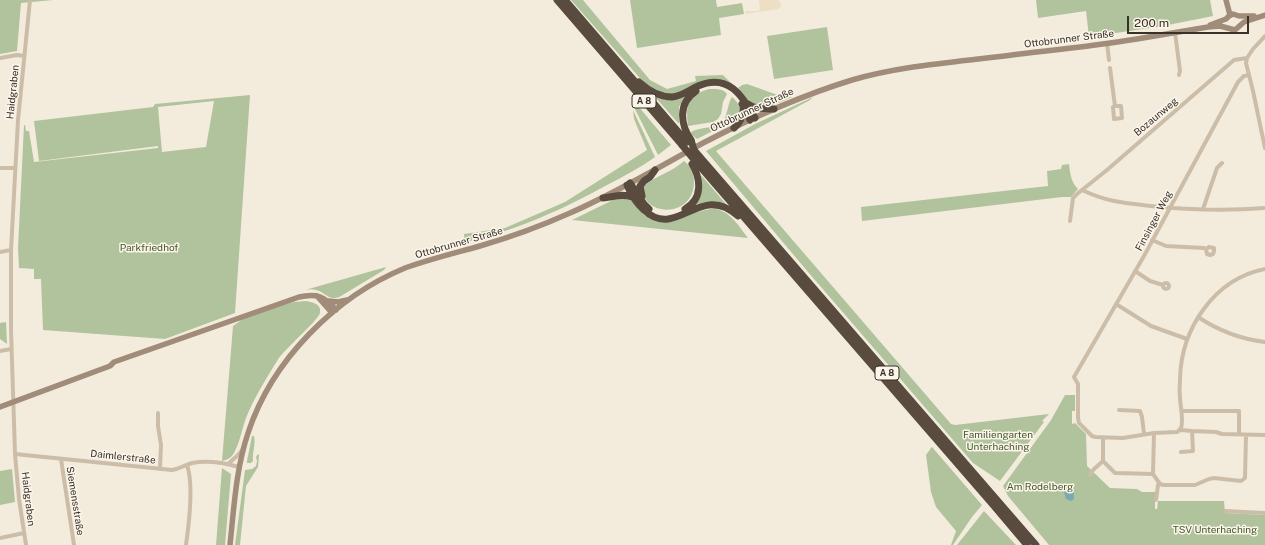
<!DOCTYPE html>
<html>
<head>
<meta charset="utf-8">
<style>
	body { margin:0 }
	#map { position:relative; width:1265px; height:545px; overflow:hidden; background:#f3ecdd; font-family:"Public Sans",sans-serif }
	canvas { display:block }
	.scale { position:absolute; left:1127px; top:16px; width:122px; height:18px; box-sizing:border-box; border:2px solid #393029; border-top:0; padding-left:5px; font-size:12px; line-height:14px; white-space:nowrap; color:#393029; -webkit-text-stroke:3px #fbf5ea; paint-order:stroke }
</style>
</head>
<body>
<div id="map">
<canvas width="1265" height="545"></canvas>
<div class="scale">200 m</div>
</div>
<script>
const context = document.querySelector('canvas').getContext('2d');
context.lineJoin = 'round';
function paint(path, color) { context.fillStyle = color; context.fill(path, 'evenodd'); }
function stroke(path, color, width, dash) { context.strokeStyle = color; context.lineWidth = width; context.lineCap = dash ? 'butt' : 'round'; context.setLineDash(dash || []); context.stroke(path); }
function write(font, color, halo, rows, align = 'center') {
  context.font = font + ' "Public Sans",sans-serif'; context.lineWidth = 3; context.setLineDash([]); context.textBaseline = 'middle'; context.strokeStyle = halo; context.fillStyle = color; for (const [text, x, y, turn = 0] of rows) {
    context.save(); context.translate(x, y); context.rotate((+turn || 0) * Math.PI / 180); context.textAlign = isNaN(turn) ? turn : align; if (halo) context.strokeText(text, 0, 0); context.fillText(text, 0, 0); context.restore();
  }
}
paint(new Path2D(`
	M0,0H53L21,3L17,51L0,54Z
	M571,0H583L650,80L667,89L696,81L695,76L723,75L732,84L731,85L723,82L685,92L667,95L646,85Z
	M630,0H716L717,7L742,3L744,14L719,18L721,35L637,48Z
	M1036,0H1210L1213,16L1163,26L1089,37L1086,11L1038,18Z
	M827,27L833,70L774,79L767,36Z
	M747,84L775,94L792,97C779,103 764,111 751,103C746,100 742,93 738,88L742,85Z
	M709,89C715,89 723,88 727,94L723,102L721,114L718,119L713,122L688,126C686,104 686,96 709,89Z
	M250,95L235,313L165,339L43,330L41,279H34V269L19,268L18,248L24,125H25L26,131H29L34,162L158,148V146L39,161L34,121L153,107L155,104ZM214,101L206,147L162,152L158,107Z
	M655,97L665,100L685,97L679,107V124Z
	M732,97C739,103 743,110 736,119L697,139L692,135L691,132C701,126 718,130 725,118C728,111 728,103 732,97Z
	M813,97L810,100L716,151L951,424L955,425L1049,414L1042,421L1044,422L1000,481L973,463L808,272L706,151L755,124Z
	M632,99L671,145L658,155L633,105Z
	M633,110L655,157C640,168 624,176 607,185C563,209 516,231 465,242L464,234L505,228L565,202L647,150L634,119Z
	M684,161C691,166 694,174 694,182C694,219 641,217 643,187C655,176 672,172 684,161Z
	M1069,164C1070,173 1071,182 1078,189L1071,197H1062L862,221L861,207L1048,186L1047,171L1061,169L1062,165Z
	M701,175L726,204L695,206L702,188Z
	M625,198L632,201L644,215L660,221L714,208C731,212 738,225 748,238L572,220L615,199Z
	M386,267L384,270L341,296C339,297 337,298 335,298C325,299 322,286 305,290Z
	M306,301C312,302 322,304 320,313C318,321 284,349 277,361C266,379 254,398 246,418C242,429 240,442 234,453C231,458 227,460 222,461L233,326L243,319L281,305L294,302Z
	M6,322L7,344L0,339V323Z
	M1065,395H1075V411H1072V424L1075,423L1086,434L1087,466L1110,488L1137,489L1142,492H1155V509H1157L1158,501H1224L1225,513L1265,515V545H1049L1008,496L1003,486L1051,420Z
	M252,436H254C256,444 252,453 253,461L251,463H247V461Z
	M932,447L982,505L972,517L953,545H951L956,531L936,507L931,492L926,455L931,448Z
	M258,454L259,455L258,467L246,486L240,545H235L245,470L252,469L256,466L257,461L256,457Z
	M222,468L231,474L225,545H216Z
	M12,469L15,502L0,505V471Z
	M984,511L1016,545H957Z`), '#b1c39c');
paint(new Path2D(`
	M759,0H778L781,3V7L778,9L746,14L745,11H757L760,10Z`), '#ecdfc4');
paint(new Path2D(`
	M1066,485H1069C1073,488 1074,494 1074,499L1071,501L1066,499L1063,489Z`), '#7ba9b2');
stroke(new Path2D(`
	M1175,32L1180,71L1179,75
	M1265,36L1253,49L1247,58L1246,63L1253,91L1265,148
	M1107,43L1109,60
	M0,58L17,55L24,56
	M1110,68L1115,106L1113,107L1114,119L1122,118L1121,106H1115
	M1249,75L1244,76L1238,82L1144,256L1074,377L1078,384V418L1079,423L1092,436L1095,437L1123,438L1154,433L1177,432C1178,431 1180,430 1181,428C1184,420 1180,406 1180,397C1179,391 1180,385 1180,379C1181,329 1214,279 1265,269
	M0,168H15
	M1082,190C1107,202 1124,203 1151,206C1189,210 1227,211 1265,208
	M1203,209L1217,168L1222,163
	M1070,221L1073,198L1077,194L1107,170L1234,60L1247,58
	M1152,240L1166,246L1204,248L1206,249L1207,254L1210,255L1213,254L1214,251V248L1209,247L1206,249
	M0,252L11,250
	M1135,271L1150,281L1163,285
	M1163 286a3 3 0 1 1 6 0a3 3 0 1 1-6 0Z
	M1116,304L1151,326L1187,339
	M1198,317C1219,331 1240,339 1265,342
	M0,351L11,349
	M1119,410L1140,411L1142,417L1144,434
	M1182,411H1239V434
	M158,413V426L161,445L160,469
	M1180,430L1192,431
	M1103,438V461
	M1181,452L1193,451L1192,431L1216,432L1222,434L1265,435
	M15,454L172,470C179,469 185,465 192,463C207,460 225,463 239,467
	M61,459L74,545
	M228,464L237,456L243,449
	M1153,474L1160,484L1163,485H1195L1209,479L1214,478L1241,481L1245,478L1246,435
	M1153,474L1154,433
	M1090,475L1093,470L1103,461L1115,473L1153,474
	M1156,500L1158,485L1160,484
	M1225,511L1265,513
	M0,538L24,533
	M26,545L19,499L15,454L11,330V250L18,120L30,0
	M186,545C189,524 194,485 187,465`), '#ccbda8', 4);
stroke(new Path2D(`
	M1226,0L1230,15
	M1210,25L1226,19L1229,16L1233,14L1239,16H1254
	M317,296L332,313
	M329,301L338,302L347,300
	M0,407L110,366L114,362L299,297C316,293 325,296 336,310
	M230,545C234,507 236,469 248,433C272,360 335,297 405,268C430,259 455,253 480,246C511,237 541,226 570,213C616,193 659,167 703,143C751,118 800,96 852,80C904,65 958,62 1012,55C1054,50 1095,46 1137,39C1161,35 1184,31 1208,27L1220,26L1235,30L1244,22L1265,15`), '#a08c79', 5.5);
stroke(new Path2D(`
	M557,0L682,145
	M565,0L687,142
	M639,82C648,90 660,97 672,97C682,96 689,90 698,86C728,73 742,95 755,118
	M742,104L750,120
	M748,104C756,110 764,108 774,109
	M734,128C741,122 744,115 743,106
	M691,140C680,124 678,103 696,91
	M694,150L1036,545
	M696,162L994,506L1027,545
	M630,183L644,204L649,209
	M627,185C631,195 636,203 644,210C677,241 700,181 738,216
	M642,196L640,186L644,181L650,177L655,170
	M603,198C613,197 622,193 632,197
	M685,209C703,199 701,179 692,164`), '#5a4b3f', 7);
stroke(new Path2D(`
	M691,140L694,150
	M682,145L696,162`), '#5a4b3f', 7);
for (const [x, y, w] of [
	[644,101,24],
	[887,373,24]
]) { const box = new Path2D(); box.roundRect(x - w / 2, y - 7, w, 14, 3); context.fillStyle = '#fbf5ea'; context.fill(box); stroke(box, '#393029', 1); }
write('bold 9px', '#393029', null, [
	["A 8",644,101],
	["A 8",887,373]
]);
write('10px', '#393029', '#fbf5ea', [
	["Ottobrunner Straße",1069,39,-7],
	["Haidgraben",13,92,-84],
	["Ottobrunner Straße",752,110,-25],
	["Bozaunweg",1156,117,-40],
	["Finsinger Weg",1154,221,-62],
	["Ottobrunner Straße",459,243,-16],
	["Daimlerstraße",123,457,6],
	["Haidgraben",28,499,83],
	["Siemensstraße",75,501,81]
]);
write('10px', '#42582b', '#fbf5ea', [
	["Parkfriedhof",149,248],
	["Familiengarten",998,435],
	["Unterhaching",998,447],
	["Am Rodelberg",1040,487],
	["TSV Unterhaching",1215,530]
]);
</script>
</body>
</html>
